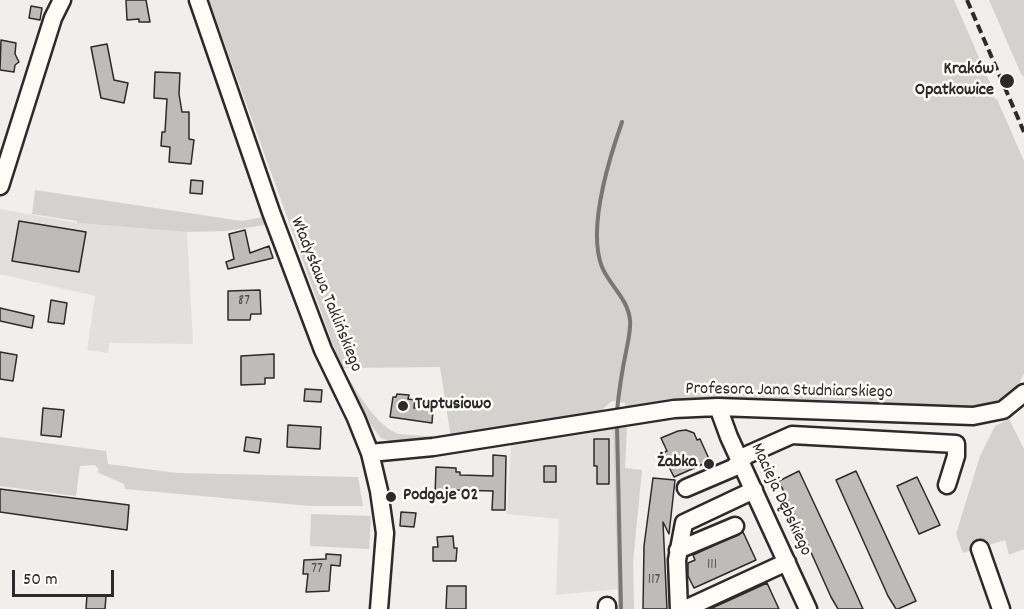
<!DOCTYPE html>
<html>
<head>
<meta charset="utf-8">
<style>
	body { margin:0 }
	#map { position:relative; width:1024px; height:609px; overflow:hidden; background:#f0efeb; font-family:Dekko,sans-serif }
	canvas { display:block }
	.scale { position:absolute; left:12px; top:570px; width:102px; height:27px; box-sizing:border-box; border:3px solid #2b2b2b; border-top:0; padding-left:8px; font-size:18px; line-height:21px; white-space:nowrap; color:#2b2b2b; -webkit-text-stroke:4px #fdfcf7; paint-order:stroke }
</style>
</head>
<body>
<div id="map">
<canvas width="1024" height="609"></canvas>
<div class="scale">50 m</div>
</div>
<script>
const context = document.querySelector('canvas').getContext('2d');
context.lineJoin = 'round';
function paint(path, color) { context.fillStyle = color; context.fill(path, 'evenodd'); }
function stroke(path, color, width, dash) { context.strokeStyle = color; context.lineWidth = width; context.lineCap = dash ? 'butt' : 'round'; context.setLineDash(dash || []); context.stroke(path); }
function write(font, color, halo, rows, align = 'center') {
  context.font = font + ' Dekko,sans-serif'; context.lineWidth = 5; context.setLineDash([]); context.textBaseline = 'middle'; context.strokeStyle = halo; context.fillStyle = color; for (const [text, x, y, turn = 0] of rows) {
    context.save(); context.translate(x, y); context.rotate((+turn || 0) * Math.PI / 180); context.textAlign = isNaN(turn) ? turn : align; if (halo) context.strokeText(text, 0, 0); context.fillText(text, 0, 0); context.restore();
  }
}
paint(new Path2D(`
	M0,209L77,223L187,232L193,344L109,343L108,353L87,350L95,296L0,274Z
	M613,429L618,589L556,595L559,519L507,514L511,445Z`), '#e1e0dc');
paint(new Path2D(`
	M209,0H954L991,85L990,86L995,99H997L1024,161V374L1013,394L989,405L947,410L733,399L684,400L626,410L625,403L612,401L595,416L451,438L399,444L381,438L367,420L338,368L341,367ZM440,367L451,438L399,434C375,426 356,389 342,368Z
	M989,0H1024V77L1021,74Z
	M35,190L242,221L263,217L265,225L226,231L187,232L77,223V221L32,214Z
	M1009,419L1024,449V549L1009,555L1005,540L963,553L956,534L980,456L995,426Z
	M627,427L625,468L642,470L633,562L634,609H610L609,606L618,604L613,429Z
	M0,437L106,451L108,464L177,473L358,477L363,506H310L125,489L124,484L97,472L99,470L95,465L80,466L76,496L0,486Z
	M311,514L371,516L369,549L310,546Z`), '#d3d2cf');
stroke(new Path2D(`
	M617,411C619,391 622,371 626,352C628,341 631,330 630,320C628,299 610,286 602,267C587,229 609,159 622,122
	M617,425L621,609`), '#777775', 4);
const building = new Path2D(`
	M126,0H146L150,22H139V19L127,20Z
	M31,6L42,8L40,20L29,18Z
	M1,40L16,43L15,54L19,62L15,65L14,72L0,70Z
	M107,44L114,80L128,83L124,103L101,98L91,47Z
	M155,72L180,73L179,94L182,112H189V139L194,140L191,164L169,162L170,147L161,146L162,132H165L167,99L154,98Z
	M191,180L203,181L202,194L190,193Z
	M19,221L86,232L79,272L12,261Z
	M245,230L250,253L269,246L273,258L228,269L226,262L234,259L229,234Z
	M260,290L261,314H251L250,320H228V291Z
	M51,300L67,303L64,324L48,322Z
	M0,308L34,316L32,328L0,321Z
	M0,352L17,355L13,381L0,379Z
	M274,354V378H265V384L241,385V356Z
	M305,389L322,390L321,402L304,401Z
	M397,394L409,395L408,399L415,400L414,408H433L432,423L390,417L393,397H396Z
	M43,408L64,410L61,437L41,435Z
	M288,425L321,427L320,449L287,447Z
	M686,430L694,433L697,440L700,439L710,461L674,477L662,453L667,451L661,438L678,431Z
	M246,437L261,439L259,453L244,451Z
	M594,439H609V484H597V466H594Z
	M493,455L506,456L505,510H492L493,491L455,490V497L435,496L436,467L456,468V472H460V475L493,476Z
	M544,466H556V482H544Z
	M799,471L849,578L863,609H838L831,597L779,481Z
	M856,471L916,601L898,609H896L888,596L836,480Z
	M917,477L940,525L919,534L897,486Z
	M653,478L675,480L669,534L663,522L667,609H643L644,546Z
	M0,489L129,505L127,530L0,512Z
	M401,512L416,513L414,527L400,526Z
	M743,532L756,560L694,588L688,576V563L695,560L693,555Z
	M453,536L454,548H457L456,561H433V547H438L437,537Z
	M326,554L341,555L340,566L331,565L329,591L306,592L308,574H303L304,560L326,559Z
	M767,583L779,609H710L732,599Z
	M447,586H466V609H446Z
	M87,595L106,596L105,609H86Z`);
paint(building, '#bdbcb8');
stroke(building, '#2b2b2b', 1.5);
const minor = new Path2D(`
	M198,0L271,212L323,350L356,418L370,453L379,491L385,533L379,609
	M0,186L53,18L62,0
	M718,407L729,437L808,609
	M370,453L433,447L674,409L718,407L973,416L1003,410L1024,393
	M686,488L733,468L747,455L792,435L956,444V456L947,485
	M980,549L1001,609
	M678,550L735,526
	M607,609V606
	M679,609L677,560L684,523L754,490
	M685,609L787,562`);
stroke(minor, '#2b2b2b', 21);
stroke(minor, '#fdfcf7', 16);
stroke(new Path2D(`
	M967,0L1024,132`), '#2b2b2b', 4, [9, 4.5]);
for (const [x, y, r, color] of [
	[1007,81,8,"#2b2b2b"],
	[403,406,6,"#2b2b2b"],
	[709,464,6,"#2b2b2b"],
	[391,497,6,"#2b2b2b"]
]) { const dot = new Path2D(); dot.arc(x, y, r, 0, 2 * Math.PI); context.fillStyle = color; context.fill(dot); stroke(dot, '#fdfcf7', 2); }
write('15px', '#504f4e', null, [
	["87",244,302],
	["111",712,566],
	["77",317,570],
	["117",654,581]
]);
write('bold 18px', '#2b2b2b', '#fdfcf7', [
	["Kraków",994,71],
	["Opatkowice",994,92],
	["Tuptusiowo",415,406,"left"],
	["Żabka",697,464],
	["Podgaje 02",403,497,"left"]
], 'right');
write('18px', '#2b2b2b', '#fdfcf7', [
	["Władysława Taklińskiego",325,295,68],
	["Profesora Jana Studniarskiego",789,392,1],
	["Macieja Dębskiego",780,500,65]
]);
</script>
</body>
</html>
